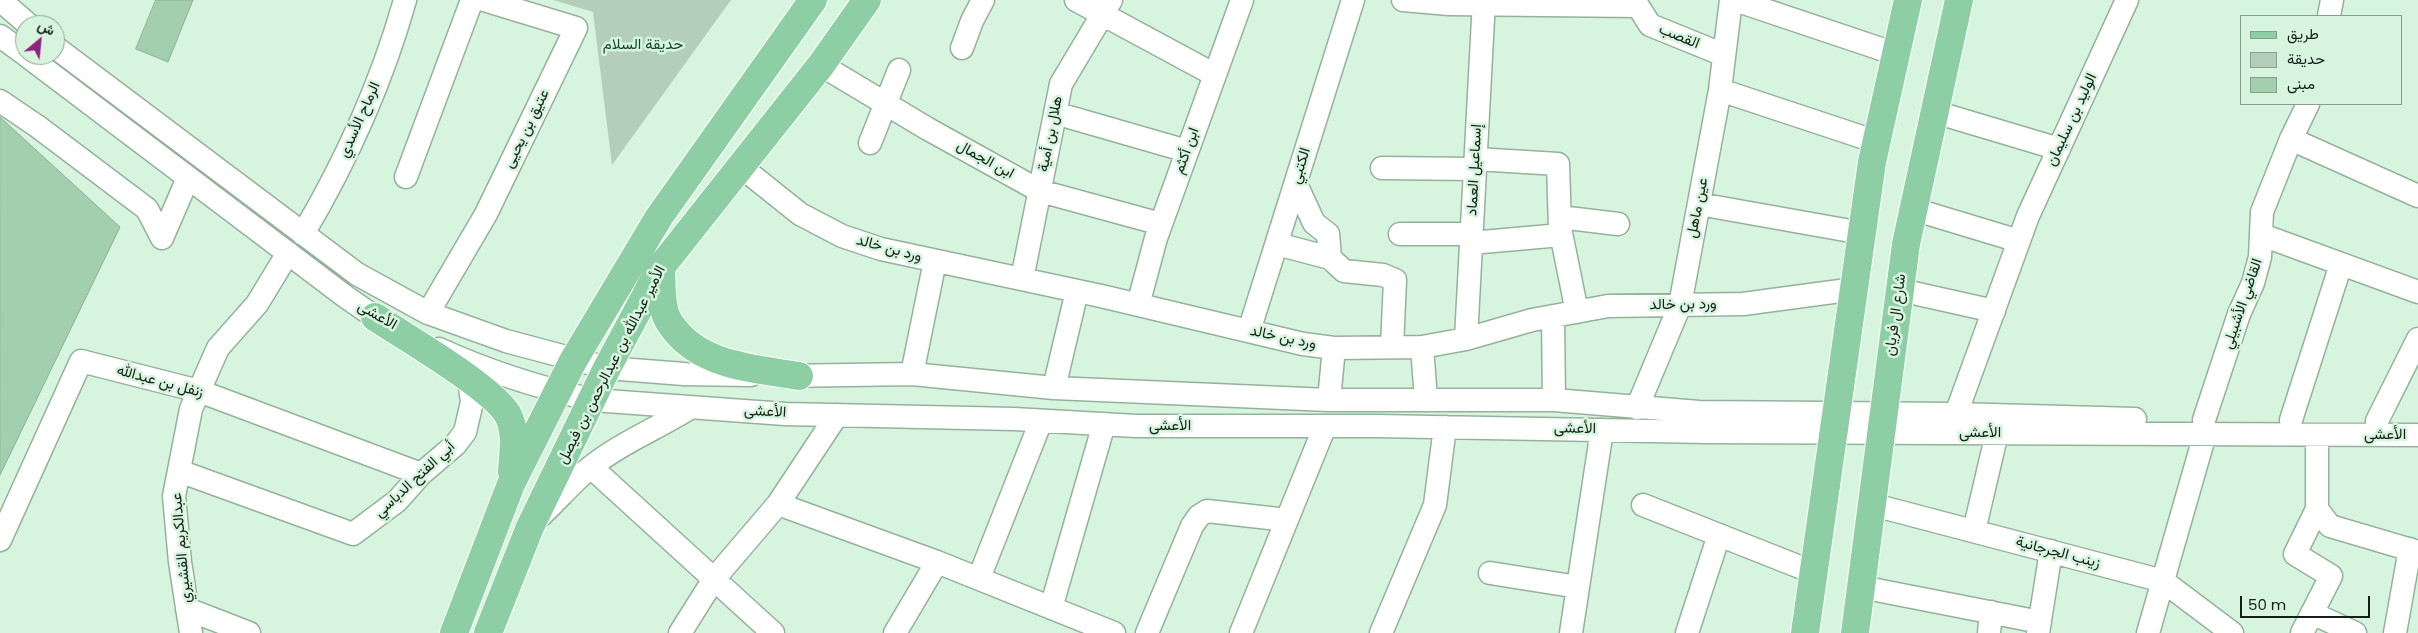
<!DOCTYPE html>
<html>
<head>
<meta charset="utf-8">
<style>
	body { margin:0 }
	#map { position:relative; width:2418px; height:633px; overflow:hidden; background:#d7f5de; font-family:Poppins,Vazirmatn,sans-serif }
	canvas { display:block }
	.legend { position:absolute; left:2240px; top:15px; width:162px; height:90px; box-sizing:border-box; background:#d7f5de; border:1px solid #899f8e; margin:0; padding:6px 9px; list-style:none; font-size:15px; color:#141f17 }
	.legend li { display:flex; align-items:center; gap:10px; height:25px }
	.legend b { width:25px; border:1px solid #899f8e }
	.north { position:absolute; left:15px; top:15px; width:50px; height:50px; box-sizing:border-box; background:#d7f5de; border:1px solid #899f8e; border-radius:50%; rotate:28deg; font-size:14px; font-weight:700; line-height:20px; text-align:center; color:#141f17 }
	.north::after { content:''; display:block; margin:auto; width:18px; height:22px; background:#8e2184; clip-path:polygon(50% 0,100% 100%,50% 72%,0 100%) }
	.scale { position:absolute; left:2240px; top:596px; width:130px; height:22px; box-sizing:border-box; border:2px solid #141f17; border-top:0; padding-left:6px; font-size:15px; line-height:18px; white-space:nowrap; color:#141f17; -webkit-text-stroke:4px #d7f5de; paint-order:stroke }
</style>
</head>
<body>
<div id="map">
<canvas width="2418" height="633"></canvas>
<ul class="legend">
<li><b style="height:6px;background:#8ecea5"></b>طريق</li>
<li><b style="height:14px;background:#b3cfba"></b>حديقة</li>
<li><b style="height:14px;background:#a2cfad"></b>مبنى</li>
</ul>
<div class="north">ش</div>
<div class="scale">50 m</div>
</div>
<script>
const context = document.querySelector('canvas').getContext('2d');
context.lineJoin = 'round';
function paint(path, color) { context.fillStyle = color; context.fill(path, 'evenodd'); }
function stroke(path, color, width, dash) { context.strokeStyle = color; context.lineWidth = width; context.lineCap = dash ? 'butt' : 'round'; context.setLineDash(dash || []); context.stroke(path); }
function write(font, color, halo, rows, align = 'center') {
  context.font = font + ' Poppins,Vazirmatn,sans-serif'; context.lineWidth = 5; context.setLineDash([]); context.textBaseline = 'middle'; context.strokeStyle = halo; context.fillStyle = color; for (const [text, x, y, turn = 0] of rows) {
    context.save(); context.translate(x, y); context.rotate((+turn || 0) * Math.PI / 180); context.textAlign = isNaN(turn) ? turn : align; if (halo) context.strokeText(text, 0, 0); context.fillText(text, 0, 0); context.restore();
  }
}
paint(new Path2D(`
	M553,0H731L612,165L593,12Z`), '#b3cfba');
const building = new Path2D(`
	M156,0H193L168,62L136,49Z
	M0,117L120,227L0,475Z`);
paint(building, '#a2cfad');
stroke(building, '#91ad97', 1);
const minor = new Path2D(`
	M0,0L29,25
	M1076,0L1215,75
	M1403,0L1449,4L1638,6L1650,25L1724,55
	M1735,0L1896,54
	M2329,16L2332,0
	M0,36L25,54
	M55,47L357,274L428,313L506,341L607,368L684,374L751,375
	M962,48L972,21L983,0
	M26,55L346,297L375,317L390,325
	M821,65L928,129L1040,191L1161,224
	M1720,90L1877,142
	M0,101L37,126L147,209L162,238
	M1935,112L2059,149
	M1055,113L1187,151
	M2291,139L2418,196
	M870,143L899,70
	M1476,159L1558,164L1560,228L1577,312
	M740,166L800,214L842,236L881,249L1101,296L1303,344L1334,348L1422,347L1466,339L1532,320L1608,306L1743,304L1855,289
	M1382,168L1475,169
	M406,177L472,0
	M1296,184L1314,223L1328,234L1330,258
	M1699,204L1862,233
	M1913,209L2019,241
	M1560,217L1618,224
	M303,234C346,161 382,82 405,0
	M1400,234H1472
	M2262,235L2418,292
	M162,238L188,178
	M1471,243L1561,235
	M1277,244L1330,258L1344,271L1383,275L1395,280L1392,347
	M1022,279L1061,84L1111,0
	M1900,290L1994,311
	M1138,305L1156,238L1242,0
	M428,313L486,214L576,28L484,0
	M1553,316L1554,400
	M1249,331L1353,0
	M1466,339L1484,0
	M1422,347L1426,399
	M439,349C487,371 541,388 593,400L785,414L1014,419L1136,426H1377L1707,432L2418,435
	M912,374L935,261
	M783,376L912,374L1054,388L1329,400H1554L1699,412L1956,414L2135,419
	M1054,388L1077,291
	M1329,400L1334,348
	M1637,408L1680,305L1720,90L1731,0
	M1956,414L2028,216L2127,0
	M2204,420L2239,314L2253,283L2260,257L2262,212L2291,139L2308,104
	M2291,420L2341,264
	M2377,421L2418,339
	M2317,435V509L2330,526L2418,552
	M591,467L773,633
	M179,471L353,534L397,501L421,474L455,445L465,432L472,402L469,379L464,369
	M778,504L937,562L1114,633
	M1870,504L2163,581L2232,633
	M1643,505L1815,573
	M538,518C556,502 572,482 591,467C619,444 658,428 690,408
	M1974,531L1997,433
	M0,540L81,361L199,391L421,474
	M1490,573L1578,587
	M979,578L1041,421
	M1861,587L2040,622
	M1051,608L1104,424
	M187,609L249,633
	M2312,613L2355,633
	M191,633L180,562L174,496L191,409L218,348L257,304L288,253
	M680,633L714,579L778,504L837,415
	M895,633L937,562
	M1147,633L1192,526L1199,516L1207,511L1287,520
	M1241,633L1325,426
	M1381,633L1435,505L1445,427
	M1571,633L1602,430
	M1687,633L1719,535
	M1989,633L1991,612
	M2038,633L2051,551
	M2148,633L2205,434
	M2302,633L2331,576L2295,554L2317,509
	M2395,633L2410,549`);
const major = new Path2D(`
	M661,267C662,282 660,306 668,320C695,366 752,368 799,376
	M375,317C405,337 493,388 508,415C517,432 513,453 512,472
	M454,633L511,484L573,361L659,217L813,0
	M488,633L530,527L607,368L661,267L821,65L867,0
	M1805,633L1872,162L1908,0
	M1855,633L1906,244L1959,0`);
stroke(minor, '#95b19b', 25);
stroke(major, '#fff', 30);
stroke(minor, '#fff', 22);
stroke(major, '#8ecea5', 28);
write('15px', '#141f17', '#d7f5de', [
	["القصب",1679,37,22],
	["الرماح الأسدي",360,120,-66],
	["الوليد بن سليمان",2072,120,-65],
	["عتيق بن يحيى",527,129,-64],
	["هلال بن أمية",1051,134,-79],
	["ابن أكثم",1187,151,-70],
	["ابن الجمال",985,160,29],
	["الكتبي",1301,166,-73],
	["إسماعيل العماد",1475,170,-87],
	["عين ماهل",1698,208,-79],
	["ورد بن خالد",889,249,15],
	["القاضي الأشبيلي",2243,304,-71],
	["ورد بن خالد",1683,305,-1],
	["شارع ال فريان",1896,315,-82],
	["الأعشى",377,316,30],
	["ورد بن خالد",1283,338,12],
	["الأمير عبدالله بن عبدالرحمن بن فيصل",612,365,-63],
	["زنفل بن عبدالله",160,382,15],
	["الأعشى",765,412,3],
	["الأعشى",1170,426],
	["الأعشى",1575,429,1],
	["الأعشى",1980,433],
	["الأعشى",2385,435],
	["أبي الفتح الدباسي",415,480,-43],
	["عبدالكريم القشيري",182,548,-95],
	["زينب الجرجانية",2058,553,15]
]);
write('15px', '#124626', '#d7f5de', [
	["حديقة السلام",643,45]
]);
</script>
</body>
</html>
